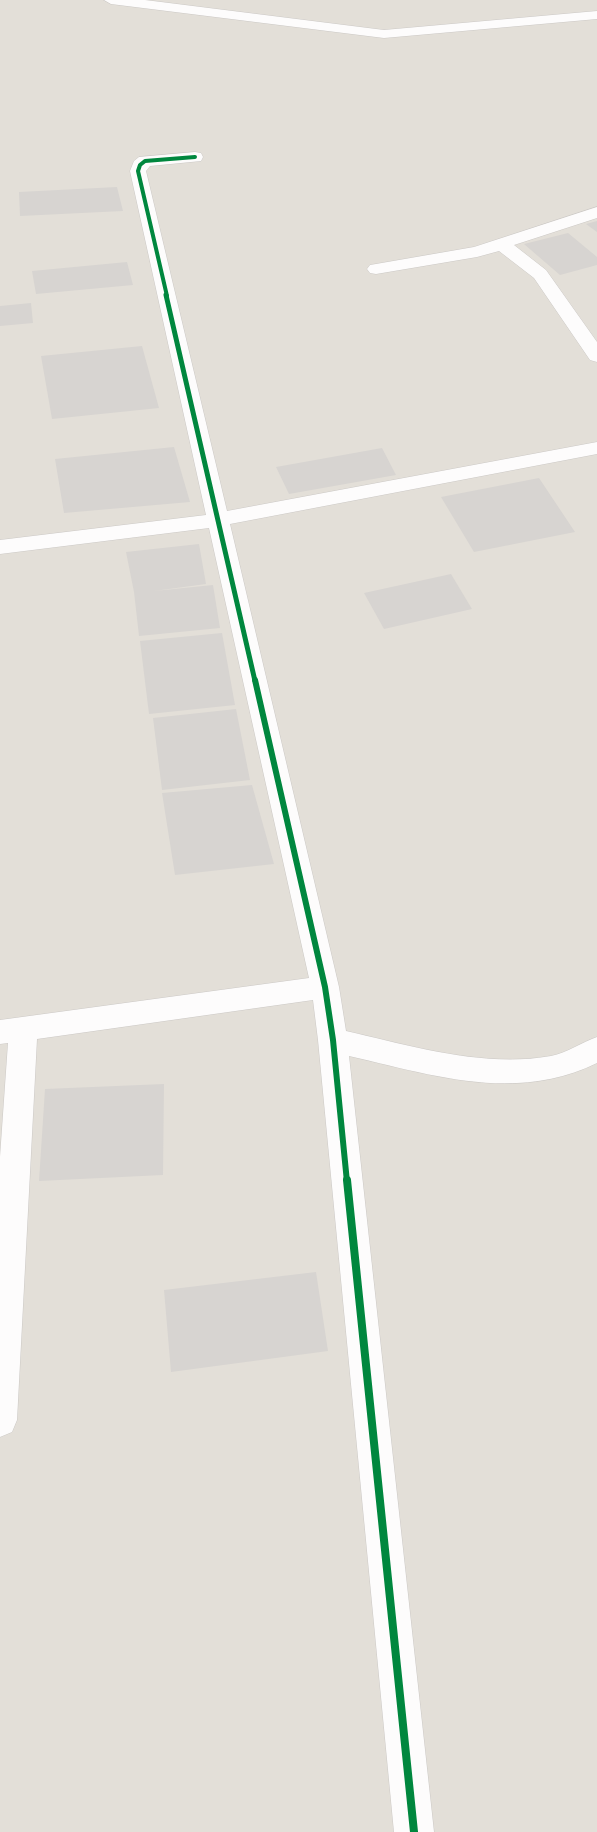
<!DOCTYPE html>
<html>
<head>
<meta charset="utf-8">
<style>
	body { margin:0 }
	canvas { display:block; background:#efedea }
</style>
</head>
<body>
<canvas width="597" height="1832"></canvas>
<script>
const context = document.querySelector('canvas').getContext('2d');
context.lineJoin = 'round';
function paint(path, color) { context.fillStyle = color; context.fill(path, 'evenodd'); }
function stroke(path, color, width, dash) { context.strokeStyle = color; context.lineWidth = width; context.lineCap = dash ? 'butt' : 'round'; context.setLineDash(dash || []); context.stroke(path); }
paint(new Path2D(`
	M0,0H597V1832H0Z`), '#e3dfd8');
paint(new Path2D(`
	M117,187L123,211L20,216L19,192Z
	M597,221V232L586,224Z
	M568,233L597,257V265L560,275L524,244Z
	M127,262L133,285L36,294L32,271Z
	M31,303L33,323L0,326V306Z
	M142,346L159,408L52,419L41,356Z
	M174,447L190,502L64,513L55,459Z
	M382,448L396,475L289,494L276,467Z
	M539,478L575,532L474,552L441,497Z
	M199,544L206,584L154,591L213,585L220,628L139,636L134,592L126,552Z
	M451,574L472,609L384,629L364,593Z
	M222,633L235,705L149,714L140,641Z
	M236,709L250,780L162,790L153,718Z
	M252,785L274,864L175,875L162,793Z
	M164,1084L163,1175L39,1181L45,1089Z
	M316,1272L328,1351L171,1372L164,1290Z`), '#d7d4d1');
const street = new Path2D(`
	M104,0H145L384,30L597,11V19L384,38L111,4Z
	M195,152L201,153L203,157L201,161L150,166L146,171L227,511L597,442V454L230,524L339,987L346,1031C412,1046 483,1068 551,1056C567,1053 582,1042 597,1037V1063C515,1103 433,1075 349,1056L434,1832H394L318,1040L313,1000L37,1039L17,1420L12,1432L0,1437V1157L8,1043L0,1044V1020L309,978L209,528L0,554V540L206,515L130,171L134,161L139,157Z
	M597,207V218L514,245L546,270L597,342V362L590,360L534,278L499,251L477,257L376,274L370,273L367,269L370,265L376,264L474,247Z`);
stroke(street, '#ccc9c6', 1);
paint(street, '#fdfcfc');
stroke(new Path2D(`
	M167,296L138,171L140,165L145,161L195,157`), '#00873e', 4);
stroke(new Path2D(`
	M166,295L255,681`), '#00873e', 5);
stroke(new Path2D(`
	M255,680L325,987L333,1040L347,1182`), '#00873e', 6);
stroke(new Path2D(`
	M347,1180L414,1832`), '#00873e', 8);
</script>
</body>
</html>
